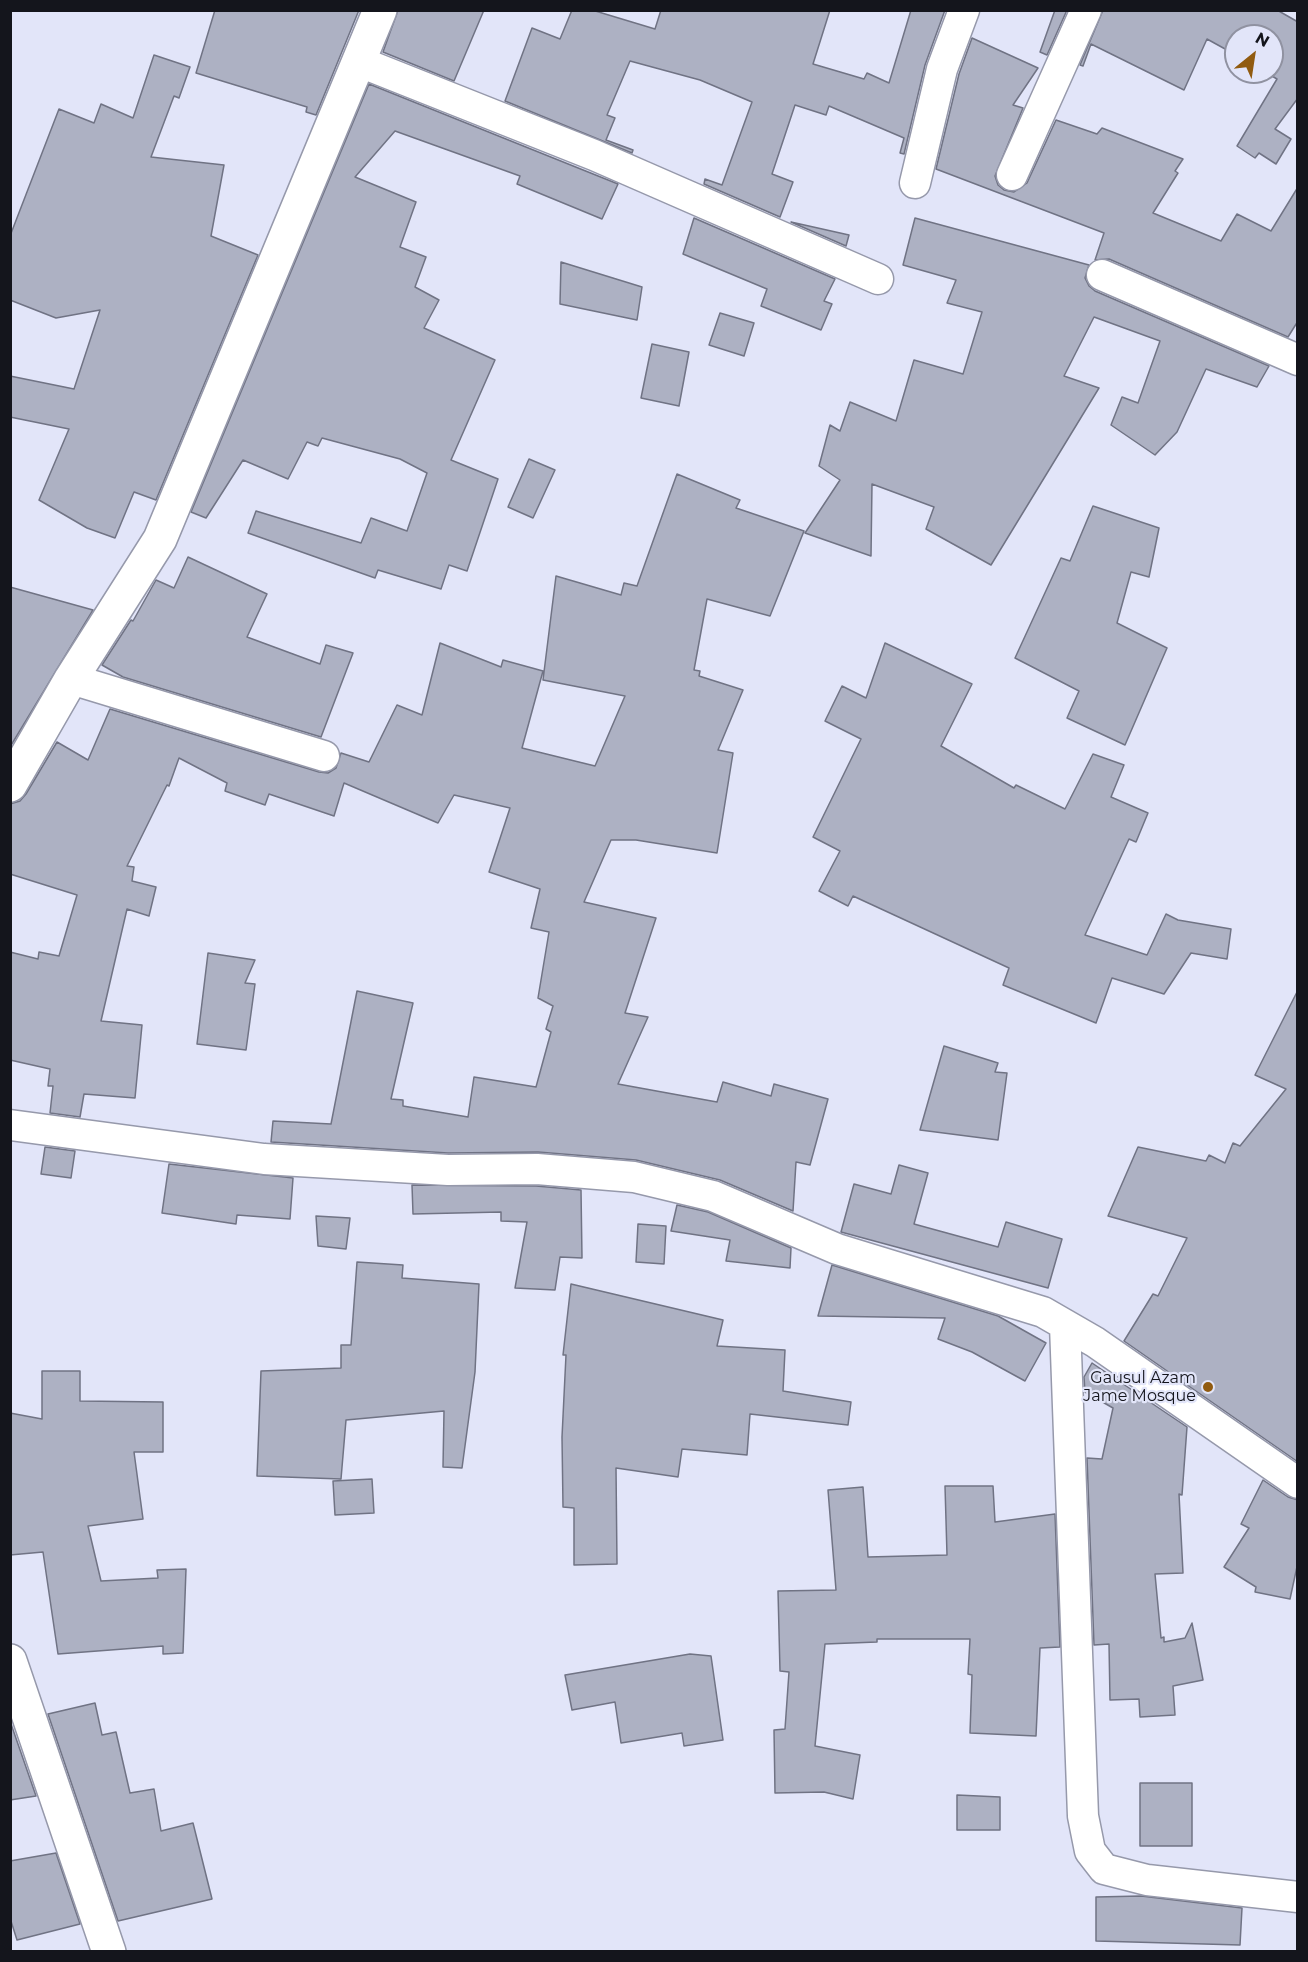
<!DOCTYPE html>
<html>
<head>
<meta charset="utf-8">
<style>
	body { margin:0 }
	#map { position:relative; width:1308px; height:1962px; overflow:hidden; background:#e2e5f9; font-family:Montserrat,sans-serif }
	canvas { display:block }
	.frame { position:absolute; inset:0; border:12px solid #14151c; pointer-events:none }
	.north { position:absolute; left:1224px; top:24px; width:60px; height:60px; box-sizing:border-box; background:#e2e5f9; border:2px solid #9092a1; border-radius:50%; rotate:30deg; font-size:16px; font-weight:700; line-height:24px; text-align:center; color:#14151c }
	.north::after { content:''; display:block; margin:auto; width:21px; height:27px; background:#915b10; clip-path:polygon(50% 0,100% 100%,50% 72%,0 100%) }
</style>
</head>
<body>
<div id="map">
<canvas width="1308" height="1962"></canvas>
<div class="frame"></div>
<div class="north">N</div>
</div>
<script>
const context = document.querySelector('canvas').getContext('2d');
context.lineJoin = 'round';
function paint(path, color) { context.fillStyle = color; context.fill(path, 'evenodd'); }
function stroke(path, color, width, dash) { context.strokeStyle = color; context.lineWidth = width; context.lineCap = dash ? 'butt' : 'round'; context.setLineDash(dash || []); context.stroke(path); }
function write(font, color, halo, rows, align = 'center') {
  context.font = font + ' Montserrat,sans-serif'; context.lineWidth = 4.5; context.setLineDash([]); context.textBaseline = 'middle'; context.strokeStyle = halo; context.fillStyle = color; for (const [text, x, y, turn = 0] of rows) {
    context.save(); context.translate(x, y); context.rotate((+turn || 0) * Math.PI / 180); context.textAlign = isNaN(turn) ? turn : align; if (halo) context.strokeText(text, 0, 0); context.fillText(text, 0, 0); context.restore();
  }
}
const building = new Path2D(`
	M215,10H359L316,115L306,112L307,107L196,73Z
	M398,10H484L454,81L383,52Z
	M572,10H592L655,29L661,10H830L813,64L864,79L867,73L889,83L911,10H945L925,65L904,154L900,153L904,138L829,106L826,115L795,105L772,174L793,182L780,217L704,184L705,179L722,185L752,102L700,80L630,61L607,115L615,118L606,140L633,150L632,153L505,101L532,28L560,39Z
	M1055,10H1067L1047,55L1040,52Z
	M1103,10H1277L1298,22V98L1275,129L1291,139L1276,164L1259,153L1255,158L1237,146L1277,79L1265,72H1272V36H1236V55L1207,39L1184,90L1091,44L1083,66L1080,65Z
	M972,38L1038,68L1013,105L1023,108L995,176L998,185L1004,190L1014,192L1027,183L1056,120L1097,134L1102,128L1183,159L1175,171L1178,173L1153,213L1221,241L1237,214L1271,231L1298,187V321L1288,337L1109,259L1095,260L1104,233L936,169L959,74Z
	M154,55L190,67L179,98L174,96L151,157L224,165L211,236L258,255L156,500L134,492L115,538L87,528L39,500L69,429L10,417V376L74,389L100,310L56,318L10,300V236L59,109L94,123L101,104L133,118Z
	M369,84L618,184L602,219L517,184L520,176L395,131L355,177L416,202L400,247L426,257L415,287L439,300L424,328L495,360L451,460L498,479L467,571L449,565L441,589L378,570L375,578L248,533L256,511L361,543L371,518L407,531L427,473L400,459L322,438L318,446L307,442L288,479L243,460L206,518L191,512Z
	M694,218L835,279L824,301L832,304L821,330L761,306L767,289L683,254Z
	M915,218L1089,265L1085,278L1089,286L1095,291L1269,366L1257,387L1206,369L1177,432L1155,455L1111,425L1122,397L1138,403L1160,341L1094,317L1064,376L1099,388L991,565L926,529L934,507L872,484L871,556L805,533L840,480L819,466L830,425L840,431L850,402L896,421L914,360L963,374L982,312L947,303L956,280L903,265Z
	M791,222L849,235L846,246Z
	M561,262L642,287L637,320L560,304Z
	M720,313L754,323L744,356L709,345Z
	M652,344L689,352L679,406L641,398Z
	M529,459L555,470L533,518L508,507Z
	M677,474L740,500L736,508L804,531L770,616L707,599L694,670L700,671L699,676L743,690L718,750L733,753L717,853L636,840H611L584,902L656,918L625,1013L648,1017L618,1084L717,1102L723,1082L771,1096L774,1084L828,1099L810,1165L796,1162L793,1211L720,1180L636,1160L538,1152L448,1153L271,1142L273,1121L331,1124L357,991L413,1003L391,1099L403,1100V1106L468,1117L474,1077L536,1087L551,1032L546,1029L553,1006L538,998L549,932L531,928L540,889L489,872L510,808L454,795L438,823L344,783L334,816L269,794L265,805L225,791L227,783L179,758L169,786L167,785L127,866L134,867L132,881L156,887L149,916L127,909L101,1021L142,1025L135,1098L84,1094L80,1117L50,1113L53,1086H48L50,1069L10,1060V952L38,959L39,952L59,956L77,895L10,874V804L20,801L26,794L57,742L88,760L110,709L319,772L328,773L336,768L341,753L369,762L397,705L422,715L440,643L501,667L503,660L543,671L522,748L595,766L625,696L543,680L556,576L621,595L624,583L637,586Z
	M1093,506L1159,528L1149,577L1131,572L1117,623L1167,648L1125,745L1067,718L1079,691L1015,658L1061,558L1070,561Z
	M188,557L267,594L247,637L320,664L326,645L353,653L321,737L123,677L102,665L131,620L133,621L156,580L174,588Z
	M10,587L93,610L10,747Z
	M885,643L972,684L941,746L1014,788L1016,785L1065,809L1093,754L1124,765L1111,797L1148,813L1136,842L1129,839L1085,935L1147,955L1166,914L1178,920L1231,929L1227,959L1191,953L1164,994L1112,978L1096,1023L1003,985L1009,968L853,896L848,906L819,891L840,851L813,837L861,739L825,721L842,686L866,698Z
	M208,953L255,960L245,983L255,984L246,1050L197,1044Z
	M1298,990V1462L1124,1341L1153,1294L1158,1296L1187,1238L1108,1216L1138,1147L1206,1161L1209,1155L1225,1163L1233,1143L1240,1146L1286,1089L1255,1075Z
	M944,1046L998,1063L995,1072L1007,1073L998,1140L920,1130Z
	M45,1147L75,1151L71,1178L41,1174Z
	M169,1164L293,1178L290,1219L237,1215L236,1224L162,1213Z
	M899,1165L928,1173L914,1224L998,1247L1006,1222L1062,1239L1048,1288L841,1232L854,1184L891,1194Z
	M412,1185L536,1186L581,1190L582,1258L560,1257L555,1290L515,1288L527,1222L501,1221V1212L413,1214Z
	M677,1205L708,1212L791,1248L790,1268L726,1261L730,1240L671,1231Z
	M316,1216L350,1218L346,1249L318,1246Z
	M638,1224L666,1226L664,1264L636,1262Z
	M357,1262L403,1265L402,1278L479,1284L475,1372L462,1468L443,1467L444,1411L346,1420L341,1479L257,1476L261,1371L341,1368V1345H351Z
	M832,1265L998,1316L1046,1343L1025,1381L972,1352L938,1339L945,1318L818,1316Z
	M571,1284L723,1320L717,1346L785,1350L783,1391L851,1402L848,1425L750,1414L747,1455L682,1449L678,1477L616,1468L617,1564L574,1565V1508L563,1507L562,1437L566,1355H563Z
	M1092,1363L1187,1427L1182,1495L1179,1494L1183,1573L1155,1574L1161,1638L1164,1637V1642L1185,1638L1192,1623L1203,1680L1173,1686L1175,1715L1140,1717L1139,1699L1110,1700L1109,1644L1094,1645L1087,1458L1102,1459L1113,1408L1085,1392L1084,1377Z
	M42,1371H80V1401L163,1402V1452H134L143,1519L88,1526L101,1581L158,1578L157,1570L186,1569L183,1653L163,1654V1646L58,1654L43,1552L10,1555V1413L42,1419Z
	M372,1479L374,1513L335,1515L333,1481Z
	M1263,1480L1288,1497L1298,1500V1562L1290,1599L1255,1592L1256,1587L1224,1567L1249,1528L1241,1524Z
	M945,1486H993L995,1522L1055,1514L1060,1647L1040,1648L1036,1736L970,1733L972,1675L968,1674L970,1639H877V1642L825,1644L815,1746L860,1755L853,1799L824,1792L775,1793L774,1730L785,1729L789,1672L780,1671L778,1591L836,1590L828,1490L863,1487L868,1557L947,1555Z
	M690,1654L711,1656L723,1740L684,1746L682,1733L621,1743L615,1702L572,1710L565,1675Z
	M95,1703L102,1735L116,1732L130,1793L154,1789L161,1831L193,1823L212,1899L118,1921L48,1714Z
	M10,1721L36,1796L10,1800Z
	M1140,1783H1192V1846H1140Z
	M957,1795L1000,1797V1830H957Z
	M56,1853L80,1924L17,1940L10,1918V1861Z
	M1141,1896L1242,1908L1240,1945L1096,1941V1897Z`);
paint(building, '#adb1c3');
stroke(building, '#707384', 1.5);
const minor = new Path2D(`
	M360,62L594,155L878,279
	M1012,175L1086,10
	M915,183L942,69L964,10
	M1102,275L1298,360
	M71,679L324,756
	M10,1125L264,1159L448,1170L537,1169L634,1177L713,1196L837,1249L1043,1312L1095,1342L1298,1483
	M1065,1325L1083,1816L1090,1851L1104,1869L1147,1880L1298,1897`);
const primary = new Path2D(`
	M10,785L71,679L160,539L380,10
	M10,1661L109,1952`);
stroke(minor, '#9699ab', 33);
stroke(primary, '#9699ab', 36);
stroke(minor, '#fff', 30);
stroke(primary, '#fff', 33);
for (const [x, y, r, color] of [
	[1208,1387,6,"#915b10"]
]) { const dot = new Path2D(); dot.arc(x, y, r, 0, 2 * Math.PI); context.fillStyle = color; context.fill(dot); stroke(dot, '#e2e5f9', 2); }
write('16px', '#14151c', '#e2e5f9', [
	["Gausul Azam",1196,1378],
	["Jame Mosque",1196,1396]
], 'right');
</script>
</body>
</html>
